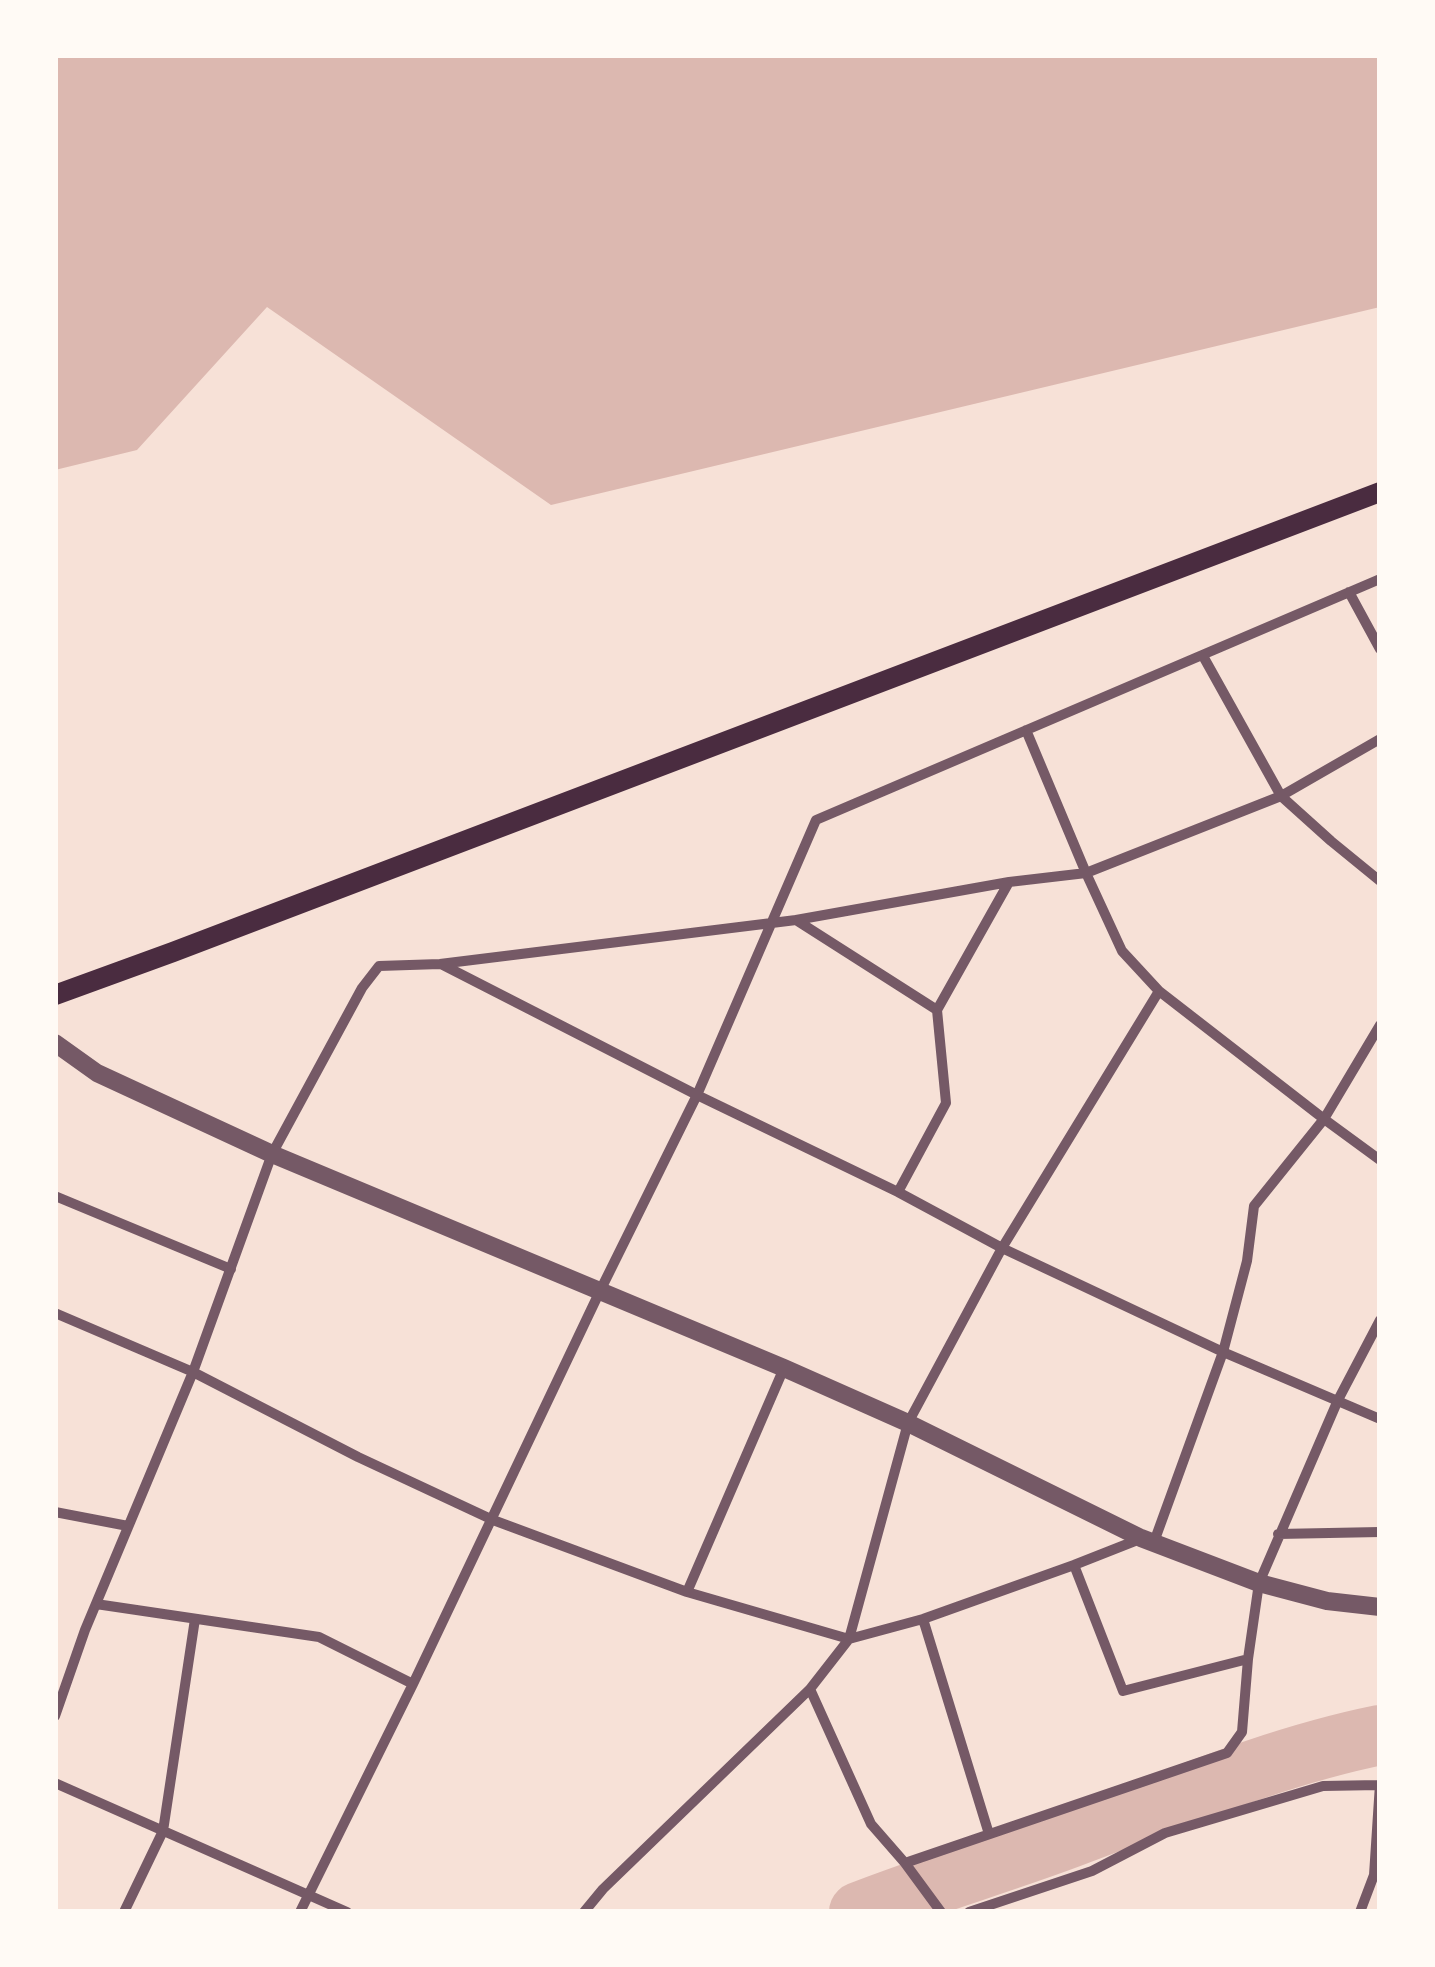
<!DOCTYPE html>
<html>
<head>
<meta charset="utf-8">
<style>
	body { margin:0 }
	#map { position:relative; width:1435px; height:1967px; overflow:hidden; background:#f7e1d7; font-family:Arial,sans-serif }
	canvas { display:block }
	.frame { position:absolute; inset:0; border:58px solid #fffaf5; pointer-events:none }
</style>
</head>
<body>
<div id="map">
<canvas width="1435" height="1967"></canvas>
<div class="frame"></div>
</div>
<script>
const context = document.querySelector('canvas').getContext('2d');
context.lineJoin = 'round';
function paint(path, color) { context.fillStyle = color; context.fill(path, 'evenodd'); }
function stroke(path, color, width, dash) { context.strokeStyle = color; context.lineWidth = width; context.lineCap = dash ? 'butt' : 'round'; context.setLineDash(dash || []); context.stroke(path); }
paint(new Path2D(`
	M55,55H1380V307L551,505L267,307L137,450L55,470Z`), '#dcb8b0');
stroke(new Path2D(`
	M859,1912C930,1884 1004,1863 1075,1836C1175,1799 1276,1756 1380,1735`), '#dcb8b0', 60);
stroke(new Path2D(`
	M1349,592L1380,649
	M1203,656L1281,796L1331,841L1380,881
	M1026,730L1086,873L1122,951L1159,991L1324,1119L1380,1160
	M796,920L937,1010
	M441,964L697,1095L898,1192L1002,1248L1223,1352L1380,1419
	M898,1192L946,1103L937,1010L1009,882
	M55,1196L231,1269
	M55,1313L193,1372L358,1457L493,1520L687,1592L849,1639L908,1423L1002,1248L1159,991
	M55,1512L128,1526
	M1278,1534L1380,1532
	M1154,1542L1223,1352L1247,1261L1254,1206L1324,1119L1380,1025
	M1074,1565L1123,1691L1248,1659
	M687,1592L784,1368
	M96,1604L319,1637L413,1684
	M923,1619L989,1834
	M810,1689L871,1824L905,1863L941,1912
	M55,1716L85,1630L193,1372L272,1154L362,988L379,966L440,964L796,920L1009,882L1086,873L1281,796L1380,739
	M55,1783L347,1912
	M905,1863L1227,1753L1242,1732L1248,1659L1259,1583L1338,1400L1380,1320
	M124,1912L163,1831L195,1619
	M300,1912L413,1684L600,1291L697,1095L816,820L1380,579
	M584,1912L603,1889L810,1689L849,1639L923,1619L1074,1565L1140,1539
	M969,1912L1092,1871L1165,1833L1323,1786L1379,1785
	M1360,1912L1374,1875L1380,1784`), '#755966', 10);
stroke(new Path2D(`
	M55,1043L97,1073L272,1154L784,1368L908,1423L1141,1538L1259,1583L1327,1601L1380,1607`), '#755966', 18);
stroke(new Path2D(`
	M55,995L173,952L1380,492`), '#4a2c40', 20);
</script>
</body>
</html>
